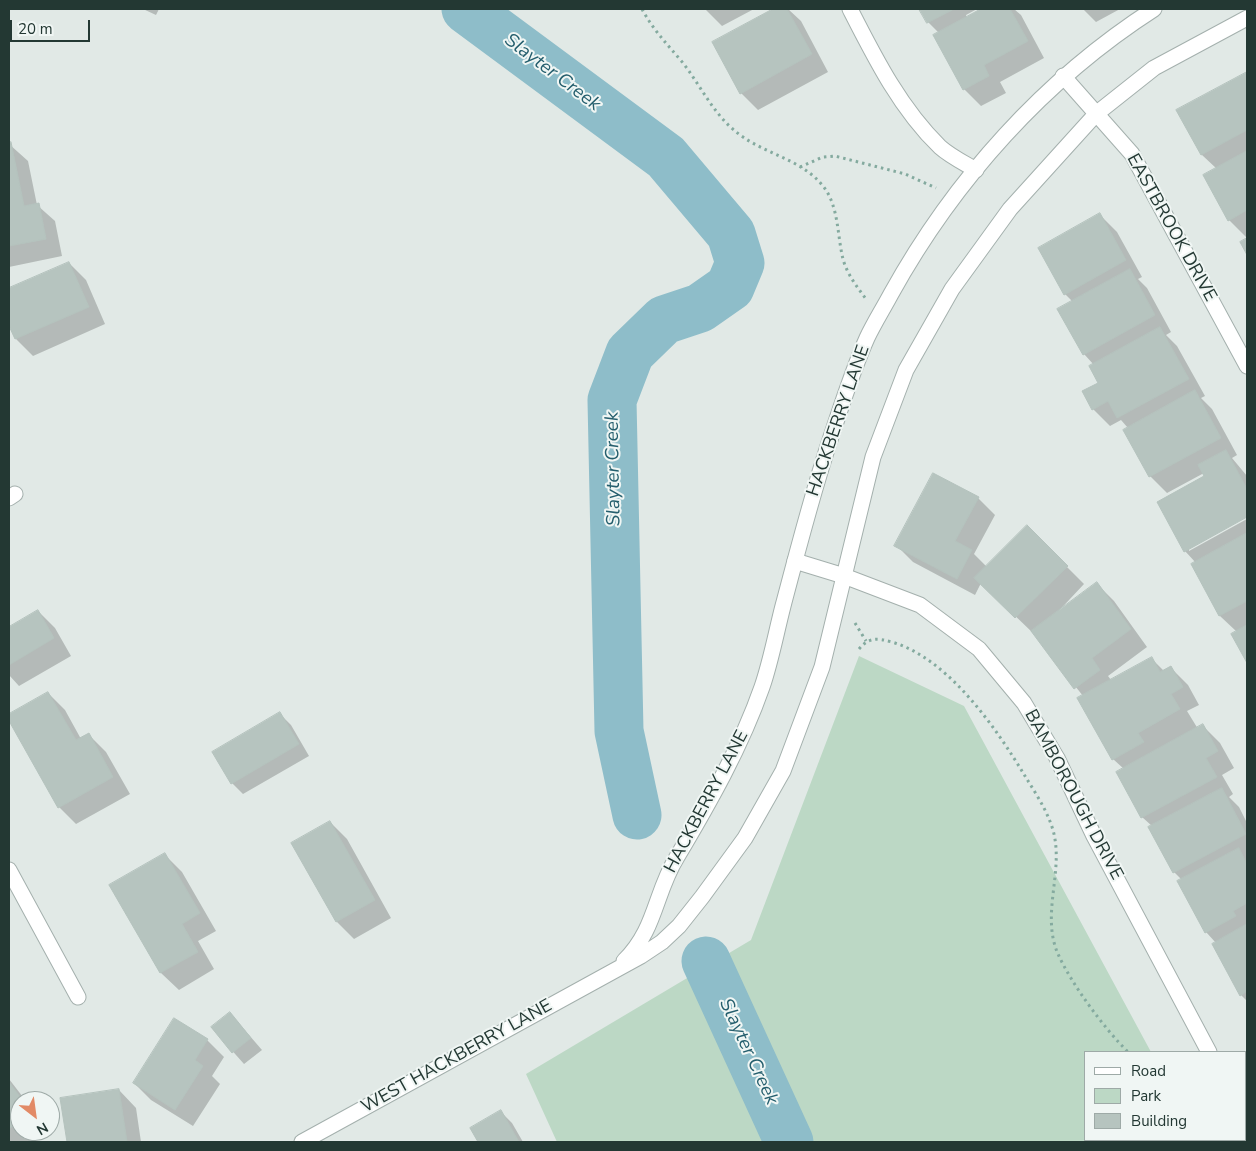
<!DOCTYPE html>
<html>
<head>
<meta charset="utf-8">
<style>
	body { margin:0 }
	#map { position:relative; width:1256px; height:1151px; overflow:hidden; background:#e1e9e6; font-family:"Nunito Sans",sans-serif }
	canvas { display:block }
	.frame { position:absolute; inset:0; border:10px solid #233833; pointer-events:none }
	.legend { position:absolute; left:1084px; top:1051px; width:162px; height:90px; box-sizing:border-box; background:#f0f6f4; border:1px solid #9eaaa7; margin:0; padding:6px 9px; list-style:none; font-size:15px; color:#233833 }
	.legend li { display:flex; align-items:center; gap:10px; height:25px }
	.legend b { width:25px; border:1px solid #9eaaa7 }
	.north { position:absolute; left:10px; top:1091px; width:50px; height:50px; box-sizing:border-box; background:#f0f6f4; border:1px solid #9eaaa7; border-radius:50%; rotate:150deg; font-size:14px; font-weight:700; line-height:20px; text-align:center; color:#233833 }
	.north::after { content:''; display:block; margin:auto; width:18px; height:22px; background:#e28a66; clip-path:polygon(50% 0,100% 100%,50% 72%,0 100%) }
	.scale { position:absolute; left:10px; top:20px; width:80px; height:22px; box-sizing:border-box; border:2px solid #233833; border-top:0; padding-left:6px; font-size:15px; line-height:18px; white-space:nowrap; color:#233833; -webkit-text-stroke:4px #f0f6f4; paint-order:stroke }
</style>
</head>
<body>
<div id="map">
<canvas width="1256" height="1151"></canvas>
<div class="frame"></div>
<ul class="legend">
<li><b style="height:6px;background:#fff"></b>Road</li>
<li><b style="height:14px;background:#bcd8c5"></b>Park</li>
<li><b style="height:14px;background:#b6c4bf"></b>Building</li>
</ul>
<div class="north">N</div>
<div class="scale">20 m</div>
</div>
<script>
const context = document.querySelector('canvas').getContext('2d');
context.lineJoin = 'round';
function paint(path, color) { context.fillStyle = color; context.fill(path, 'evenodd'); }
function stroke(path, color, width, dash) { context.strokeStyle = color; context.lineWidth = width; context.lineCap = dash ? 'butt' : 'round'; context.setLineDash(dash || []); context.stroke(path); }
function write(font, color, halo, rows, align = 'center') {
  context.font = font + ' "Nunito Sans",sans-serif'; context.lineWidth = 4; context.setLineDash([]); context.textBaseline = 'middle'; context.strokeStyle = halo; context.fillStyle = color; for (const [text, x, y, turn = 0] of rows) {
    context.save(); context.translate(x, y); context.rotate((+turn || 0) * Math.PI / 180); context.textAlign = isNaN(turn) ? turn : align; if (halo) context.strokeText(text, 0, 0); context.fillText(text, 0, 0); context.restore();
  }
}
paint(new Path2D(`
	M859,656L964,706L1151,1052H1085V1140H1198L1199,1142H557L526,1074L751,940Z`), '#bcd8c5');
paint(new Path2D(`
	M143,9H159L156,15Z
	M705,9H754L722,26Z
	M774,9H788L801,21L828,72L758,110L741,93Z
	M921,9H977L966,15L967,18L984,9H1014L1021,15L1044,58L1000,82L1006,93L981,106L964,89L939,33L928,22Z
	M1083,9H1120L1096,22Z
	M1247,73V237H1246L1229,220L1217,169L1202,155L1178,111Z
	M9,144L28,161L37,205L55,221L62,256L9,267Z
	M1100,215L1117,232L1142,277L1138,279L1147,288L1171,332L1166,335L1177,346L1205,396L1201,398L1212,409L1237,455L1232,458L1247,476V516L1189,548V551L1247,519V660L1233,635L1237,632L1220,616L1193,565L1196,563L1185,551L1206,477L1204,473L1167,493L1150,476L1128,428L1121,420L1110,426L1093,409L1100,383L1094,365L1084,354L1073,302L1065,294Z
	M69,263L86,280L105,324L33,356L16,339L9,323V289Z
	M978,498L995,515L974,554L987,567L1027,527L1084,584L1055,615L1097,584L1114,601L1147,647L1108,676L1111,680L1151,658L1164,671L1171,668L1188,685L1199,705L1187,711L1198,729L1203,726L1220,743L1234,768L1222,775L1233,794L1229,797L1239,807L1247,823V1001L1241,995L1216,943L1206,932L1182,880L1174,872L1152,826L1142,817L1124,769L1113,759L1083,696L1034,634L981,583L975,595L913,562L896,545Z
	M38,611L55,628L71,656L19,686L9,675V628Z
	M48,693L65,710L81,739L89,735L106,752L130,794L76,824L59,807L9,718V715Z
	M280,714L291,725L309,756L243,794L232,783Z
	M330,822L347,839L391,918L354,939L337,922Z
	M165,855L182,872L216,931L198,941L214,969L179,990L161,973L111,886Z
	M230,1013L262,1050L244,1064L212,1028Z
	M207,1040L224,1057L212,1076L220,1084L193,1126L151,1100L134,1083Z
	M9,1079L26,1101H20V1131H44L30,1142H9Z
	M119,1090L136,1108L141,1142H68L61,1099Z
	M501,1112L512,1123L523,1142H479L471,1129Z`), '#0003');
stroke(new Path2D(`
	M466,9L666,157L731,234L740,263L730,287L700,308L664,320L630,353L612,400L619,731L637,815
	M706,961L789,1142`), '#8ebdc9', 49);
const building = new Path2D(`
	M773,9H787L812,54L740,94L712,42Z
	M919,9H954L927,23Z
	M981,9H1010L1028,41L984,65L989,76L963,90L933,35Z
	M1247,72V130L1201,155L1176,110Z
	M11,142L24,206L39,203L46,239L9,246V143Z
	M1247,151V210L1228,221L1203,175Z
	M1100,213L1126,260L1064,295L1038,248Z
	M1247,238V255L1240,242Z
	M69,262L89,307L15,339L9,326V288Z
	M1130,269L1155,315L1083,355L1057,309Z
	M1160,327L1189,379L1117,418L1108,401L1092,410L1082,391L1098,383L1089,366Z
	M1195,390L1221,438L1149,477L1123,430Z
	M1226,450L1247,489V517L1184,552L1157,502L1204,476L1198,465Z
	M933,473L979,497L955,541L972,550L957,579L894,546Z
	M1027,525L1068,566L1015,618L974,578Z
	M1247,533V601L1219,616L1191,564Z
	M1097,582L1131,629L1092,658L1100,670L1074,689L1031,631Z
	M38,610L54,638L9,665V627Z
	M1247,625V663L1231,634Z
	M1152,657L1160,672L1171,666L1183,687L1171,694L1180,709L1138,733L1144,742L1112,760L1077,698Z
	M48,692L76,740L89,733L113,777L58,808L9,721V714Z
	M280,712L299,744L231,784L212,752Z
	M1203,724L1218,751L1206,758L1217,777L1141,818L1116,772Z
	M1222,788L1246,834L1173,873L1148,827Z
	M330,821L375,900L336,922L291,843Z
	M1239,848L1247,864V903L1233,911L1236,916L1205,933L1177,881Z
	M165,853L200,913L182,924L198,952L160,973L109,885Z
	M1247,924V991L1240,996L1212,944Z
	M230,1012L251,1038L232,1053L211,1027Z
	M174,1018L208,1039L195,1060L203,1066L175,1110L133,1083Z
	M9,1082L23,1101H20V1120L9,1129Z
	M119,1089L127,1142H67L60,1098Z
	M501,1110L519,1142H478L470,1128Z`);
paint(building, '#b6c4bf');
stroke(building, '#b4c2bd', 1);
const minor = new Path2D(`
	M850,9C875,58 900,108 940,147C950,156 964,163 976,170
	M1063,76L1132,154L1247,366
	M9,498L15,494
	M795,561L844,576L920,605L979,649L1024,703L1057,758L1094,836L1209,1052
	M9,870L78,997
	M1245,1119L1247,1124`);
const tertiary = new Path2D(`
	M624,961C656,930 655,892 677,857C709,803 741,747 762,687C771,661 776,633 783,606C799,546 814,486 834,428C844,398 854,367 867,338C874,323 883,309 891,294C954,180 1045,79 1154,9
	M302,1142L641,956L662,942L679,926L702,897L745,838L783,771L822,667L873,457L906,370L952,289L1010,209L1096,114L1154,68L1247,18`);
stroke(minor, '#a4b0ad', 17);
stroke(tertiary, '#a4b0ad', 17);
stroke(new Path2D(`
	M642,9C653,30 668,45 683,63C703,89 715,118 743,137C769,155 802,160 823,186C839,206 837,235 843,259C847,274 857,287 866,299
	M800,167L823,157L835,156L905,174L936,188
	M855,623L866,641
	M859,649C869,637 877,638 892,642C949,659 996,728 1025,776C1036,794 1049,813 1054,834C1063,874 1041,915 1058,954C1072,985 1104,1028 1128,1052
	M1173,1142V1140`), '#84aa9f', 3, [2.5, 4]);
stroke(minor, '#fff', 15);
stroke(tertiary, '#fff', 15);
write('18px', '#233833', '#f0f6f4', [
	["EASTBROOK DRIVE",1171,228,61],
	["HACKBERRY LANE",839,421,-71],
	["BAMBOROUGH DRIVE",1073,795,62],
	["HACKBERRY LANE",707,802,-62],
	["WEST HACKBERRY LANE",457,1057,-29]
]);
write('italic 19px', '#245e6d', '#f0f6f4', [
	["Slayter Creek",552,73,37],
	["Slayter Creek",614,469,-91],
	["Slayter Creek",748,1052,65]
]);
</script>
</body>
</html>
